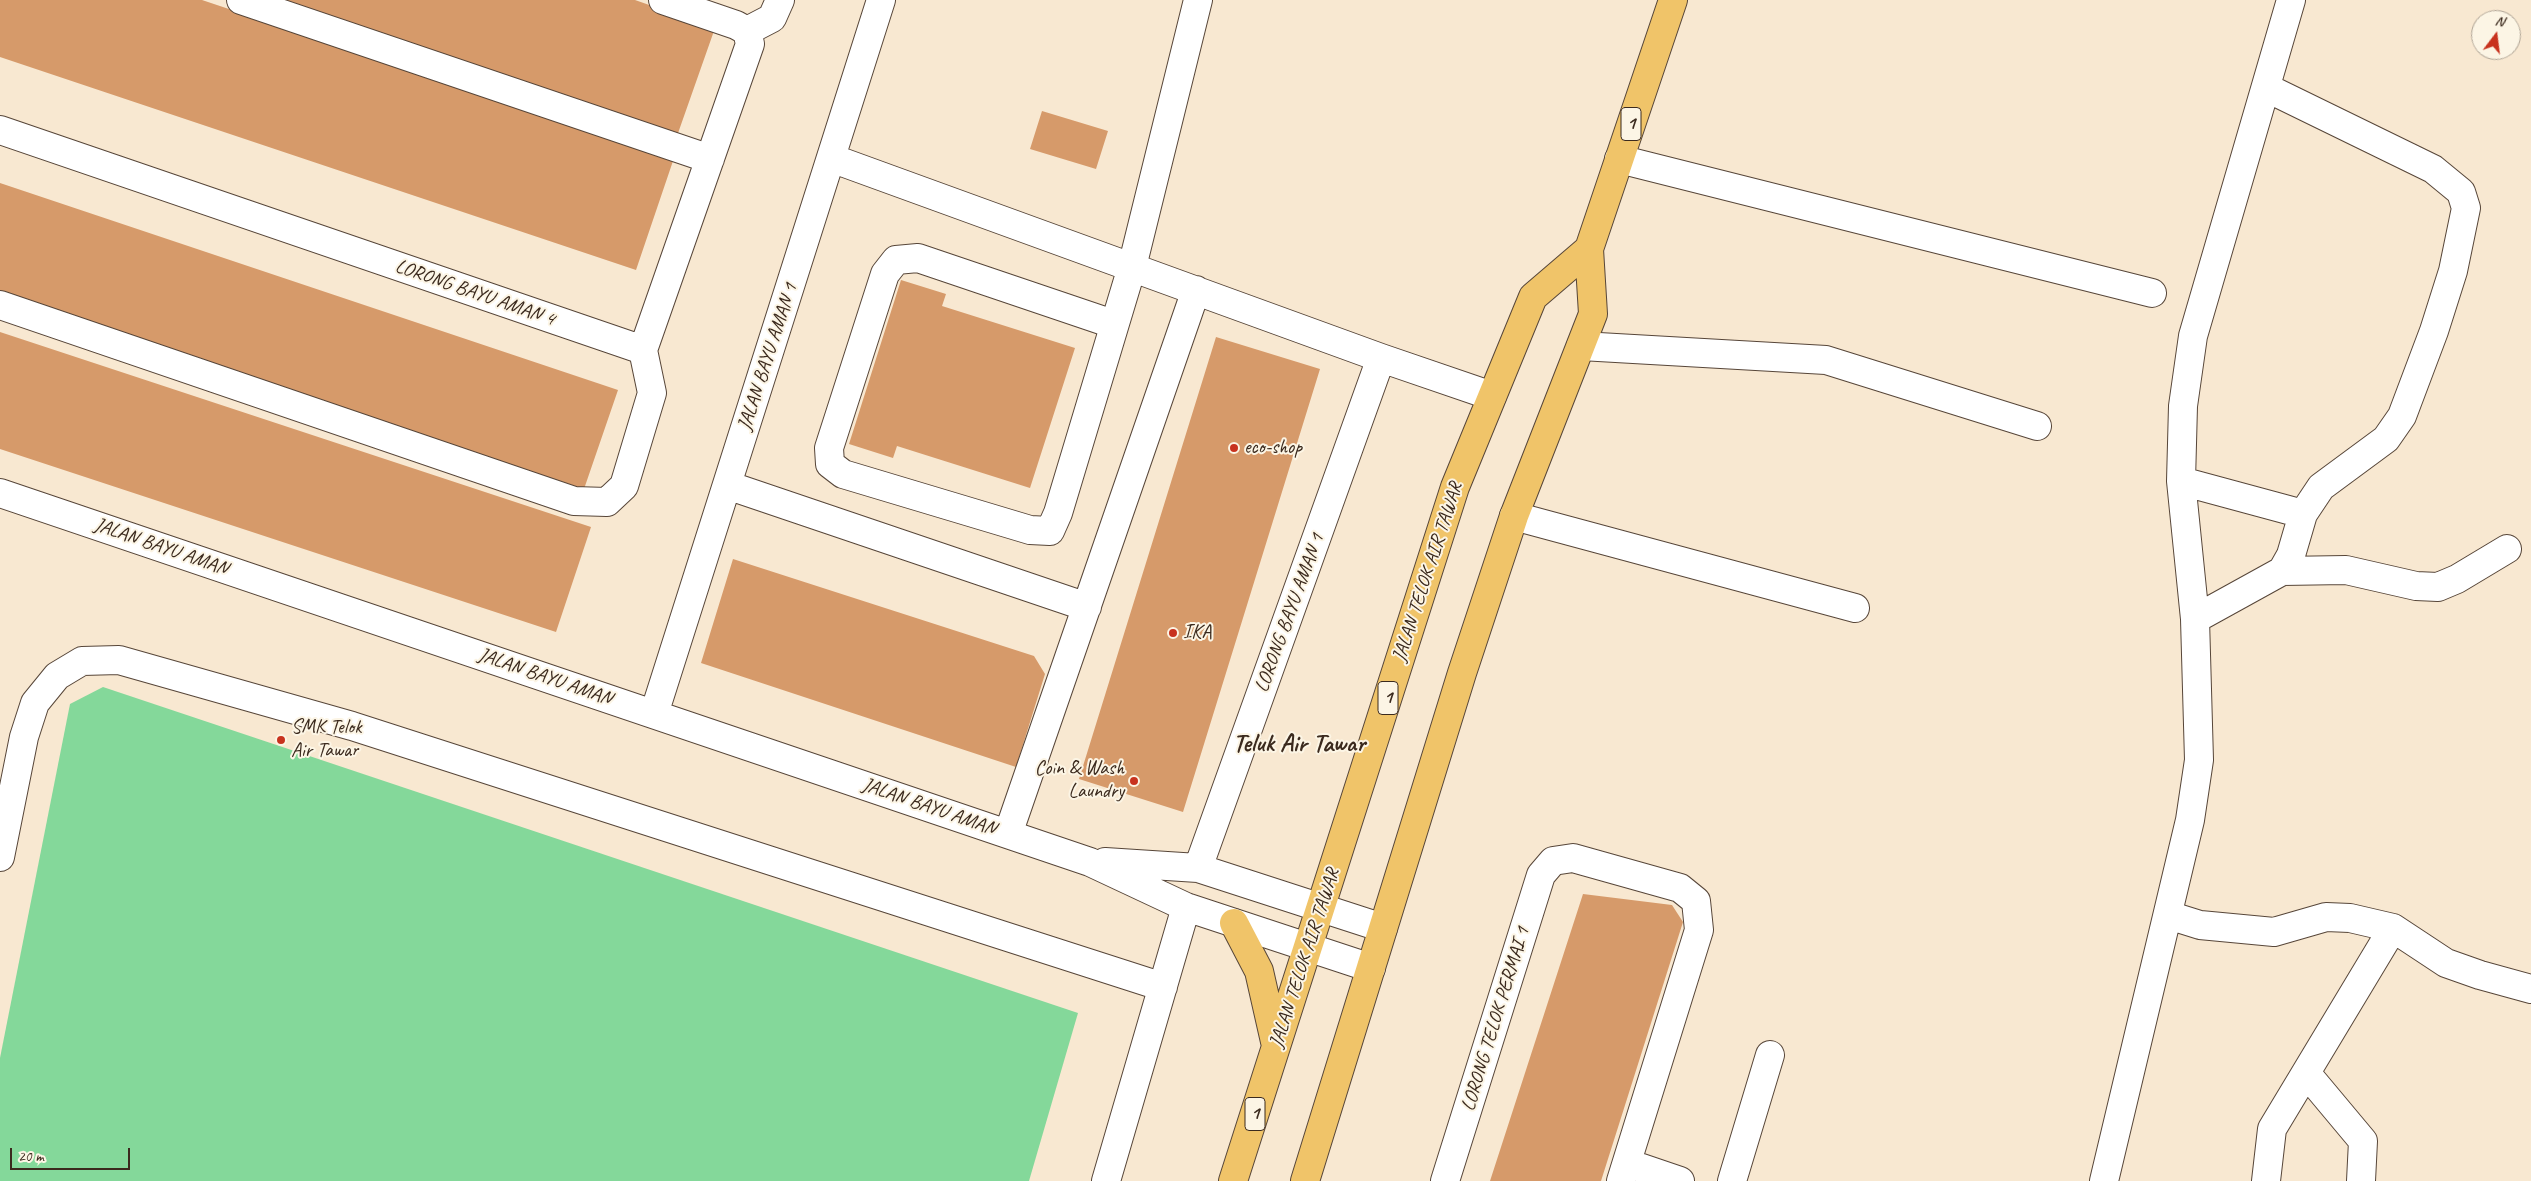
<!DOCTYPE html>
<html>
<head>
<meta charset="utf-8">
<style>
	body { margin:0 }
	#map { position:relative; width:2531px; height:1181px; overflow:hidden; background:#f8e8d1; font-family:Caveat,sans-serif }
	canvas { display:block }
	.north { position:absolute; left:2471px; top:10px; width:50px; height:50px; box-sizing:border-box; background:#fcf5e5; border:1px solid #afa495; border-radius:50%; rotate:15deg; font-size:14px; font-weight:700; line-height:20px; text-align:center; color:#3b2a1e }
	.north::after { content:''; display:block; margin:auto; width:18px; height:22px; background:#c8321e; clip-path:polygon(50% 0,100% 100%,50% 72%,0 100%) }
	.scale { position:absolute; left:10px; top:1148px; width:120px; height:22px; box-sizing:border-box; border:2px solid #3b2a1e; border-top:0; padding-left:6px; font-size:15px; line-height:18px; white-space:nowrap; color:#3b2a1e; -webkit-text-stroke:4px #fcf5e5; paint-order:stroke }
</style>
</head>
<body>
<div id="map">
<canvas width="2531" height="1181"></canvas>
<div class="north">N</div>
<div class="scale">20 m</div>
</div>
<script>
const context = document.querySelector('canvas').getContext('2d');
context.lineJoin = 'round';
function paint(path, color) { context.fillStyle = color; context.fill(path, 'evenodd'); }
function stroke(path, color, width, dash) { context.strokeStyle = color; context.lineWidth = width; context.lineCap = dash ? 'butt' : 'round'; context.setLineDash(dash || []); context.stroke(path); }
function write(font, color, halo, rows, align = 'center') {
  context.font = font + ' Caveat,sans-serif'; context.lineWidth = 4; context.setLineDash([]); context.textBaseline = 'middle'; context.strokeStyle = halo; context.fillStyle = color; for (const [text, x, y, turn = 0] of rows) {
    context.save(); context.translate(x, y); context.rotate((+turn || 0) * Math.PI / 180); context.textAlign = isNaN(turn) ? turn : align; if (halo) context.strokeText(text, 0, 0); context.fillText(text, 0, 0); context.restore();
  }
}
paint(new Path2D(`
	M103,687L1078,1013L1029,1181H0V1058L70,704Z`), '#84d89a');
paint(new Path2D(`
	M0,0H202L674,158L636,270L0,57Z
	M282,0H635L715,28L677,136Z
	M1042,111L1108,131L1096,169L1030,149Z
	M0,183L618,390L584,489L0,294Z
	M901,280L946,294L942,306L1075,348L1030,488L897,446L893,458L849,444Z
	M0,332L591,527L556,632L0,449Z
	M1216,337L1320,369L1183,812L1079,779Z
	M733,559L1034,656L1045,674L1016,767L701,663Z
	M1583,894L1672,905L1683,922L1601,1181H1490Z`), '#d69a6a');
const minor = new Path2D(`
	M241,0L710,159
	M747,31L772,18L780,0
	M0,130L643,350
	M831,158L1381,358L1492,396
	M1619,159L2152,293
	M0,305L574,501L607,502L624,486L652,393L643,350
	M1113,324L918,258L896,260L885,274L829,448L830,464L843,474L1030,530L1050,531L1058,513L1132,267L1198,0
	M1581,346L1826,360L2037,426
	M643,350L750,44L747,31L736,25L663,0
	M2181,481L2303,514
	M727,485L1087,607
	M0,493L1090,862L1186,907L1371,968
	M1514,516L1855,608
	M2282,571L2346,570L2416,586L2438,587L2457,579L2507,549
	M2195,619L2282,571L2291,555L2303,514L2321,487L2386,439L2402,416L2434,331L2453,271L2466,208L2461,192L2433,169L2267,88
	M654,714L881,0
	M1008,834L1196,290
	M0,857L24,737L35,703L57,676L82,661L119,660L352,726L1163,987
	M1105,862L1198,868L1383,928
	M1198,868L1381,358
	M2168,915L2200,925L2274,932L2326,917L2350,918L2393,928L2446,963L2480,975L2531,989
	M2307,1074L2363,1141L2361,1181
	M1627,1163L1680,1181
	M1106,1181L1186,907
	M1445,1181L1541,875L1553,861L1573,858L1680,888L1696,901L1699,930L1621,1181
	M1732,1181L1770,1055
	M2104,1181L2190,820L2199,760L2195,619L2181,481L2183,406L2193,336L2291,0
	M2266,1181L2272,1129L2393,928`);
const major = new Path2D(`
	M1234,923L1259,971L1276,1046
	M1233,1181L1455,487L1533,297L1589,249
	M1305,1181L1462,673L1514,516L1593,314L1589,249L1673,0`);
stroke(minor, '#574639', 30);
stroke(major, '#574639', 30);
stroke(minor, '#fff', 28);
stroke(major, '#f0c469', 28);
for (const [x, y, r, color] of [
	[1234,448,5,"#c8321e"],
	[1173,633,5,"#c8321e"],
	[281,740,5,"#c8321e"],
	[1134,781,5,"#c8321e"]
]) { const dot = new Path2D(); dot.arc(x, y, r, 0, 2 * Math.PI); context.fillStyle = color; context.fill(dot); stroke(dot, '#fcf5e5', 2); }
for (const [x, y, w] of [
	[1631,124,20],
	[1388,698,20],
	[1255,1114,20]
]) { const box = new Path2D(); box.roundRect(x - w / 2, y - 16.5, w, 33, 4); context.fillStyle = '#fcf5e5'; context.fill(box); stroke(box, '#3b2a1e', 1); }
write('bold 19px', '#3b2a1e', null, [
	["1",1631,124],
	["1",1388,698],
	["1",1255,1114]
]);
write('20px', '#3b2a1e', '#fcf5e5', [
	["LORONG BAYU AMAN 4",475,293,19],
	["JALAN BAYU AMAN 1",768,357,-72],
	["JALAN BAYU AMAN",161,547,19],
	["JALAN TELOK AIR TAWAR",1428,572,-72],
	["LORONG BAYU AMAN 1",1290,613,-70],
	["JALAN BAYU AMAN",545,677,19],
	["JALAN BAYU AMAN",929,807,19],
	["JALAN TELOK AIR TAWAR",1305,958,-72],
	["LORONG TELOK PERMAI 1",1496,1019,-73]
]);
write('20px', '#3b2a1e', '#fcf5e5', [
	["eco-shop",1244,448],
	["IKA",1183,633],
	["SMK Telok",291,728],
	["Air Tawar",291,751],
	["Coin & Wash",1124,769,"right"],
	["Laundry",1124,792,"right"]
], 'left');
write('bold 25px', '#3b2a1e', '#fcf5e5', [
	["Teluk Air Tawar",1299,744]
]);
</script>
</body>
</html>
